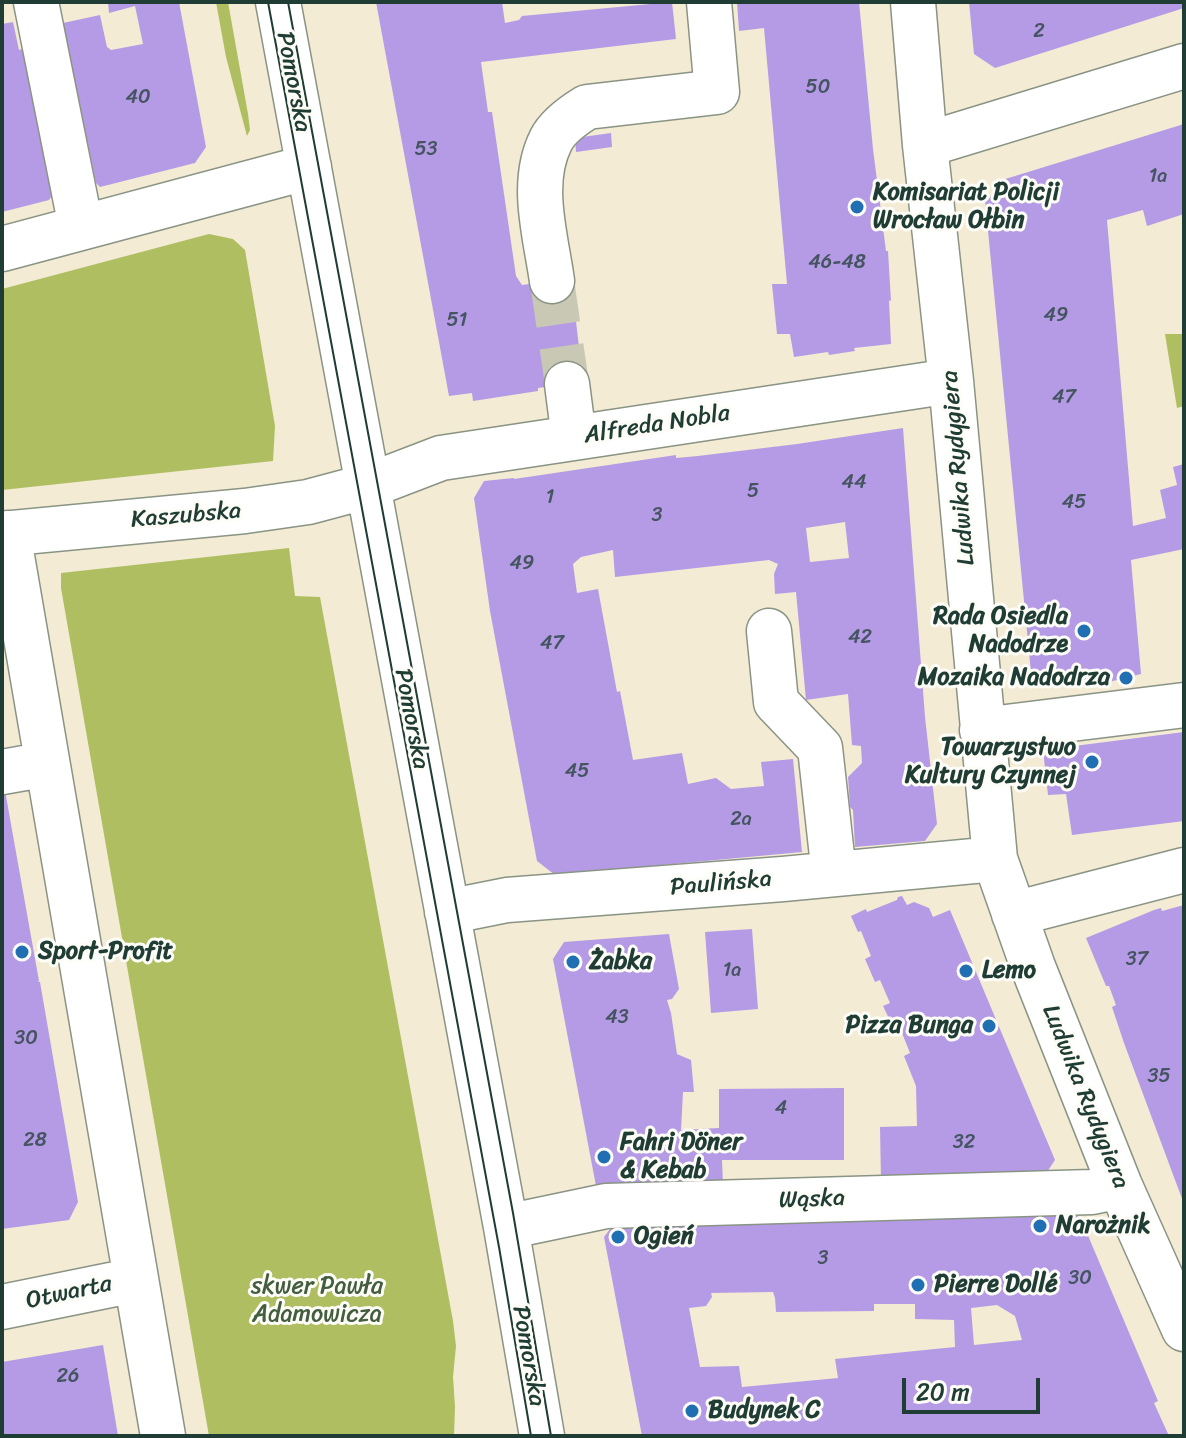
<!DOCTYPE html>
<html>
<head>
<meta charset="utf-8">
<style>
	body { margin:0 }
	#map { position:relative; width:1186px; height:1438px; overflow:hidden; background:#f3ebd4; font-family:Sriracha,sans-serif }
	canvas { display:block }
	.frame { position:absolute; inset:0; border:4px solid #1f3d34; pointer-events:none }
	.scale { position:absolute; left:902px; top:1378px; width:138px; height:36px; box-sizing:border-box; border:4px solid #1f3d34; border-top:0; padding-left:10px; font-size:24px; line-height:28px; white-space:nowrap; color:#1f3d34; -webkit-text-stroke:6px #fdfcf7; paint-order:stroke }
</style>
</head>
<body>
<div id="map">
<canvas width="1186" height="1438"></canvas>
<div class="frame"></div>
<div class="scale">20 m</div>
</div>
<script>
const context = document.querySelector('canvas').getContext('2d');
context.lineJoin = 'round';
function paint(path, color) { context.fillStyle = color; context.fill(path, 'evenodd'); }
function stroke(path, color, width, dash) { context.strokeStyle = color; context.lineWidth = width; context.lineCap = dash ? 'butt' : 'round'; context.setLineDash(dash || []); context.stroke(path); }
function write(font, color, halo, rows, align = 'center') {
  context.font = font + ' Sriracha,sans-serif'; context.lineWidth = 6; context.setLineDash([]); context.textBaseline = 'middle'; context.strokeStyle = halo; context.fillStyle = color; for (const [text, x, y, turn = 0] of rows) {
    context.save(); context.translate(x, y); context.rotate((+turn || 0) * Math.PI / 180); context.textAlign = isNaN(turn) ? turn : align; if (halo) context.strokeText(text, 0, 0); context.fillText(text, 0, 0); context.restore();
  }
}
paint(new Path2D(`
	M216,2H228L248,114L250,130L247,136L226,57Z
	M209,234L233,239L245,250L275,426L273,461L2,490V289Z
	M1165,334H1184V406L1177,408Z
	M289,548L295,596L320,597L453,1321L456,1346L453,1377L455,1407L454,1436H209L61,588V573Z`), '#aebe61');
paint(new Path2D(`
	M108,2H179L206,147L195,163L100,187L96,183L63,23L100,15L107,47L111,50L143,44L135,6L109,13Z
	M376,2H502L505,23L519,20L522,16L672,2L676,39L481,62L488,112H492L516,276L522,285L571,278L583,382L538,388V391L473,401L472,393L449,396Z
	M737,2H859L873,149L886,251H888L891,301L889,300L891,344L854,348L855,351L829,355L828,352L794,357L790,334H777L772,284H787L764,28L739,31Z
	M969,2H1184V8L995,68L974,54Z
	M13,22L19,50L29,47L58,187L49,200L2,212V24Z
	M1184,124V214L1147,226L1143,210L1107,220L1133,526L1166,518L1160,490L1177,485L1173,467L1184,464V549L1131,560L1141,674L1109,682L1032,683L985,200H988L1002,180Z
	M611,133L612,147L576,152L575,138Z
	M903,428L925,717L937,824L925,841L855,847L853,810L850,807L848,777L862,763L861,746L852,745L848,694L806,700L796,592L775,594L774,574L778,564L769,560L615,577L613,550L581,557L573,564L577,593L598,589L617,692L620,691L633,760L682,753L688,784L716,778L731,789L764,786L761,762L793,759L802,852L555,875L537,861L490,611L474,498L484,481L514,478V479L676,455V458L698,456L797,444ZM845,522L849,558L810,562L806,528Z
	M1184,732V821L1072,835L1066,794L1048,795L1043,750Z
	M2,785H4L39,981H37L40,982L78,1202L69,1220L2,1229Z
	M902,896L907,905L914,902L929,908L933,917L950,910L1055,1160L1043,1178L881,1180L880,1127L917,1126L916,1086L904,1056L910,1053L900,1028L895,1031L883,1006L890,1003L880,980L875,982L865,959L871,956L861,931L858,932L851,916L866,909L867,912L897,900L898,897Z
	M1184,905V1204L1124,1043L1112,1007L1116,1005L1109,986H1106L1086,938L1154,910L1161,908L1162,911Z
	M752,929L758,1009L711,1013L705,932Z
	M669,934L679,989L672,999L667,1000L671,1013L677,1054L691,1060L694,1092H683L681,1130L719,1128V1089L844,1088V1160H722L723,1184L596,1186L553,959L564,942Z
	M1068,1209L1081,1219L1158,1401L1154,1403L1169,1436H642L604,1237L613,1225ZM773,1292L775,1298L776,1312L874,1311V1304H915V1319L954,1320L955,1347L835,1359L838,1378L742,1387L739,1366L700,1367L689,1308L706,1306L712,1297L711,1293ZM997,1305L1015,1316L1022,1340L974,1345L971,1308Z
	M103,1345L118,1436H2V1362Z`), '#b59be5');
stroke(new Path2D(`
	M552,281L567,384`), '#c9c8b4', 44, [44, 22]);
const minor = new Path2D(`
	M36,2L81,227
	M278,2L506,1227L542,1436
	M913,2L925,145L951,381L995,859L1033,967L1120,1186L1184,1329
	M925,145L1184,66
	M2,249L309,167
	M552,281C546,237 529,183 551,140C558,126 574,115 587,107L717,92L709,2
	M567,384L574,438
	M8,533L163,1436
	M2,534L245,511L308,502L368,486L441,458L951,381
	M769,631L776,702L820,748L834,874
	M982,730L1184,705
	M2,772L47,764
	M447,912L507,900L783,879L995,859
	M1014,914L1184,870
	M506,1227L606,1206L1092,1192L1120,1186
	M2,1307L135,1280`);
stroke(minor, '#899484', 47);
stroke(minor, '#fff', 44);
stroke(new Path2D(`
	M268,2L499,1247L531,1436
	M288,2L513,1213L551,1436`), '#1f3d34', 2);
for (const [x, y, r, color] of [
	[857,207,8,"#1f6fb2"],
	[1084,631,8,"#1f6fb2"],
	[1126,678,8,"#1f6fb2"],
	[1092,762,8,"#1f6fb2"],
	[22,952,8,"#1f6fb2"],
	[573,962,8,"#1f6fb2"],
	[966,971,8,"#1f6fb2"],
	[989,1026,8,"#1f6fb2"],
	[604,1157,8,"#1f6fb2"],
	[1040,1226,8,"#1f6fb2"],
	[618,1237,8,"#1f6fb2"],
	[918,1285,8,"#1f6fb2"],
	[692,1411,8,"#1f6fb2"]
]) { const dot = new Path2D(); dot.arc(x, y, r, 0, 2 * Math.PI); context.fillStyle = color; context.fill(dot); stroke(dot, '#fdfcf7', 3); }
write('20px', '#445460', null, [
	["2",1039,32],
	["50",818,88],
	["40",138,98],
	["53",426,150],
	["1a",1158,177],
	["46-48",837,263],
	["49",1056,316],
	["51",457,321],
	["47",1064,398],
	["44",854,483],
	["5",753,492],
	["1",550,498],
	["45",1074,503],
	["3",657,516],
	["49",522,564],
	["42",860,638],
	["47",552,644],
	["45",577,772],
	["2a",741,820],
	["37",1137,960],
	["1a",732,971],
	["43",617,1018],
	["30",26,1039],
	["35",1159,1077],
	["4",781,1109],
	["28",35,1141],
	["32",964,1143],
	["3",823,1259],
	["30",1080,1279],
	["26",68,1377]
]);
write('24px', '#1f3d34', '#fdfcf7', [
	["Pomorska",293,82,79],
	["Alfreda Nobla",657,425,-9],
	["Ludwika Rydygiera",959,468,-95],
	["Kaszubska",186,516,-5],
	["Pomorska",411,719,79],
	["Paulińska",721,884,-5],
	["Ludwika Rydygiera",1085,1097,68],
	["Wąska",812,1200,-2],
	["Otwarta",69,1293,-12],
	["Pomorska",528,1356,80]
]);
write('bold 24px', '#1f3d34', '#fdfcf7', [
	["Komisariat Policji",873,193],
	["Wrocław Ołbin",873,221],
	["Rada Osiedla",1068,617,"right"],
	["Nadodrze",1068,645,"right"],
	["Mozaika Nadodrza",1110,678,"right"],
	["Towarzystwo",1076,748,"right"],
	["Kultury Czynnej",1076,776,"right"],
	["Sport-Profit",38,952],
	["Żabka",589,962],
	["Lemo",982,971],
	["Pizza Bunga",973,1026,"right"],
	["Fahri Döner",620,1143],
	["& Kebab",620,1171],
	["Narożnik",1056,1226],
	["Ogień",634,1237],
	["Pierre Dollé",934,1285],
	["Budynek C",708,1411]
], 'left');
write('24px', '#435d3f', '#fdfcf7', [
	["skwer Pawła",317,1287],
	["Adamowicza",317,1315]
]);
</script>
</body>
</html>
